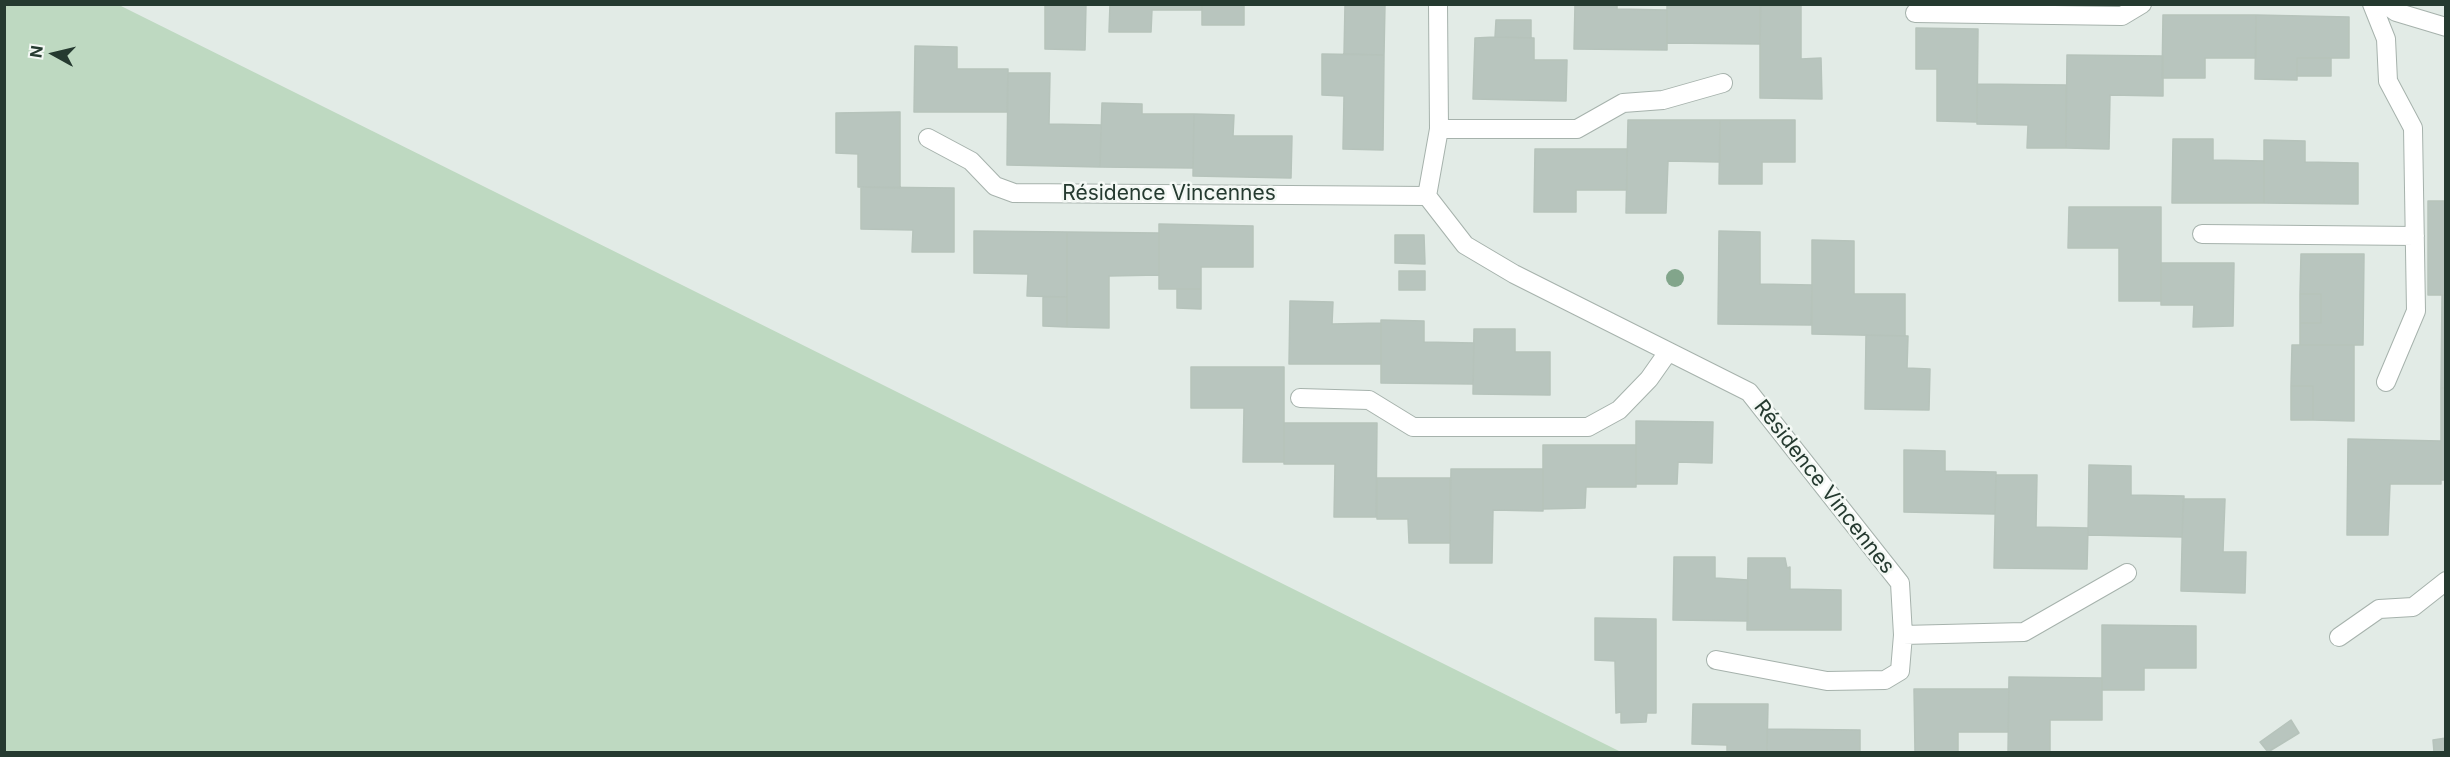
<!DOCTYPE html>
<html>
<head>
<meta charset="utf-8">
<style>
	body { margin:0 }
	#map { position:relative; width:2450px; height:757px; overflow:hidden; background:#e2ebe6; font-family:Inter,sans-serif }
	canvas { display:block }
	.frame { position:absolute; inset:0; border:6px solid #253a30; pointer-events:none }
	.north { position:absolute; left:24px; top:24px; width:60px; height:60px; -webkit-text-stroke:4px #f3f8f4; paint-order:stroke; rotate:278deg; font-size:16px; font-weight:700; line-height:24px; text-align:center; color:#253a30 }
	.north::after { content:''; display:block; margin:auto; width:21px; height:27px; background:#253a30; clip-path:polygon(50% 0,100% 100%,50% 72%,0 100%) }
</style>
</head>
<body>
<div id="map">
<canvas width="2450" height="757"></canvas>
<div class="frame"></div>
<div class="north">N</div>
</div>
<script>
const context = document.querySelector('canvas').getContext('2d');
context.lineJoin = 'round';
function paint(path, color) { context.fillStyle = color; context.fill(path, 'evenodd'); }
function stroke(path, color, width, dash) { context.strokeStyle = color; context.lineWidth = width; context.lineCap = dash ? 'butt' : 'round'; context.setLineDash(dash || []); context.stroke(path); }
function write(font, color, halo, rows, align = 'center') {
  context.font = font + ' Inter,sans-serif'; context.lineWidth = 5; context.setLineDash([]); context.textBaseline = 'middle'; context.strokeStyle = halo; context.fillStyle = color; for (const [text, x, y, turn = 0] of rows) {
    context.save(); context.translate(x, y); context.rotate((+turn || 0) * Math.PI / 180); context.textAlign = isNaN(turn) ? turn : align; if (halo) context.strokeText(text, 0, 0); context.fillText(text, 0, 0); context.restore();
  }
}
paint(new Path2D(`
	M4,5H119L1621,752H5Z`), '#bed9c1');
const building = new Path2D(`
	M1045,4H1086L1085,50L1045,49Z
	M1110,4H1202V10H1152L1151,32H1109Z
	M1202,4H1244V25H1202Z
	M1339,4H1385L1384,55L1344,54L1345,5Z
	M1575,4H1617V9L1667,10V50L1574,49Z
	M1667,4H1761L1760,44L1667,43Z
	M1761,4H1801V6H1760Z
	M1760,6H1801V59L1821,58L1822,99L1760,98Z
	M2163,15H2256V58H2205V78H2162Z
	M2256,15L2349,17V58H2297V80L2255,79Z
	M1496,20H1531V38L1495,37Z
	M1916,28L1978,29L1977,122L1937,121V69H1916Z
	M1495,37L1534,38V60H1567L1566,101L1473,99L1475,38Z
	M915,46L957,47V69H1008L1007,112H914Z
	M1322,54L1384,55L1383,150L1343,149L1344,96L1322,95Z
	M2067,55L2163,56V96L2110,95L2109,149L2066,148Z
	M2297,58H2331V76H2297Z
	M1008,73H1050L1049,124L1101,125L1100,167L1007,165Z
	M1977,84L2066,85V148H2027L2028,125L1977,124Z
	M1102,103L1142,104V114H1194L1193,168L1100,167Z
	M900,112V188L858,187V154L836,153V113Z
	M1194,114L1234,115L1233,136H1292L1291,178L1193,176Z
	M1628,120H1720V162L1668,161L1666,213H1626Z
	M1720,120H1795V162H1762V184H1719Z
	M2173,139H2213V160L2264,161V203H2172Z
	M2264,140L2305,141V162L2358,163V204L2264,203Z
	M1535,149H1627V190H1576V212H1534Z
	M861,187L954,188V252H912L913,230L861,229Z
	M2428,201H2446V295H2428Z
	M2069,207H2161V301H2119V248H2068Z
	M1159,224L1253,226V267H1201V289H1159Z
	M974,231L1067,232V297L1027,296L1028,274L974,273Z
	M1719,231L1760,232V284L1812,285L1811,325L1718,324Z
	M1067,232L1159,233V275L1109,276V328L1067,327Z
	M1395,235H1424L1425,264L1395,263Z
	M1812,240L1854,241V294H1905V336L1812,334Z
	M2301,254H2364L2363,345H2300V323H2321V294H2300Z
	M2161,263H2234L2233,326L2193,327L2194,305H2161Z
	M1399,271H1425V290H1399Z
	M1177,289H1201V309L1177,308Z
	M2300,294H2321V323H2300Z
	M2442,295H2446V388H2441Z
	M1043,297H1067V327L1043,326Z
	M1290,301L1333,302L1332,324L1381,323V364H1289Z
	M1381,320L1424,321V342L1474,343L1473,384L1381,383Z
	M1474,329H1515V352H1550V395L1473,394Z
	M1866,335L1908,336L1907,368L1930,369L1929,410L1865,409Z
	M2292,345H2354V421L2313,420V386H2291Z
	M1191,367H1284V462H1243L1244,408H1191Z
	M2291,386H2313V420H2291Z
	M2441,388H2446V480H2441Z
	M1636,421L1713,422L1712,463L1678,462L1677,484H1636Z
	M1284,423H1377L1376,517H1334L1335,464H1284Z
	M2348,439L2441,441V484H2390L2388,535H2347Z
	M1543,445H1636V487H1586L1585,508L1543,509Z
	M1904,450L1945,451V471L1996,472L1995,514L1904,512Z
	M2089,465L2131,466V495L2184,496L2182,537L2088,535Z
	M1451,469H1543V511L1493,510L1492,563H1450Z
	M1996,475H2037L2036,527L2088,528L2087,569L1994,568Z
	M1377,478H1450V543H1409L1408,519H1377Z
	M2183,499H2225L2223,552H2246L2245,593L2181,591Z
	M1674,557H1715V578L1748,580V621L1673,620Z
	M1748,558H1785L1787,568L1790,567V589L1841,590V630H1747Z
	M1595,618L1656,619V713H1647L1646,722L1621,723V712L1616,713L1615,661L1595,660Z
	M2102,625L2196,626V668H2144V690H2102Z
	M2009,677L2102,678V720H2050V752H2008Z
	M1914,689H2009L2008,732H1958V752H1915Z
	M1693,704H1768L1767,752H1727V745L1692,744Z
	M2291,720L2299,733L2268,752L2260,742Z
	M1767,729L1860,730V752H1767Z
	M2446,738V752H2434L2433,740Z`);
paint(building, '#b8c5be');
stroke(building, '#b6c3bb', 1.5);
const minor = new Path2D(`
	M1438,4L1439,129L1427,196L1465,245L1514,274L1749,392L1900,583L1903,635L1900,671L1885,680L1827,681L1716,660
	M2372,4L2386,39L2388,81L2413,128L2416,311L2386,382
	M2385,4L2396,12L2446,27
	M1915,13L2122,16L2142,4
	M1439,129H1577L1623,103L1663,100L1723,83
	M928,138L971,161L995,186L1014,193L1427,196
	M2202,234L2415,236
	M1300,398L1369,400L1413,427H1588L1619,410L1649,379L1668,352
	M1903,635L2024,632L2127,573
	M2339,637L2379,609L2413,607L2446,581`);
stroke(minor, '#a6b2ac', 20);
stroke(minor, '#fff', 18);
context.fillStyle = '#82a58b';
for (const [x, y] of [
	[1675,278]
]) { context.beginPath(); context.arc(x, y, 9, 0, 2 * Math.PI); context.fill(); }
write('21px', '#253a30', '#f3f8f4', [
	["Résidence Vincennes",1169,194],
	["Résidence Vincennes",1824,487,52]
]);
</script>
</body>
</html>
